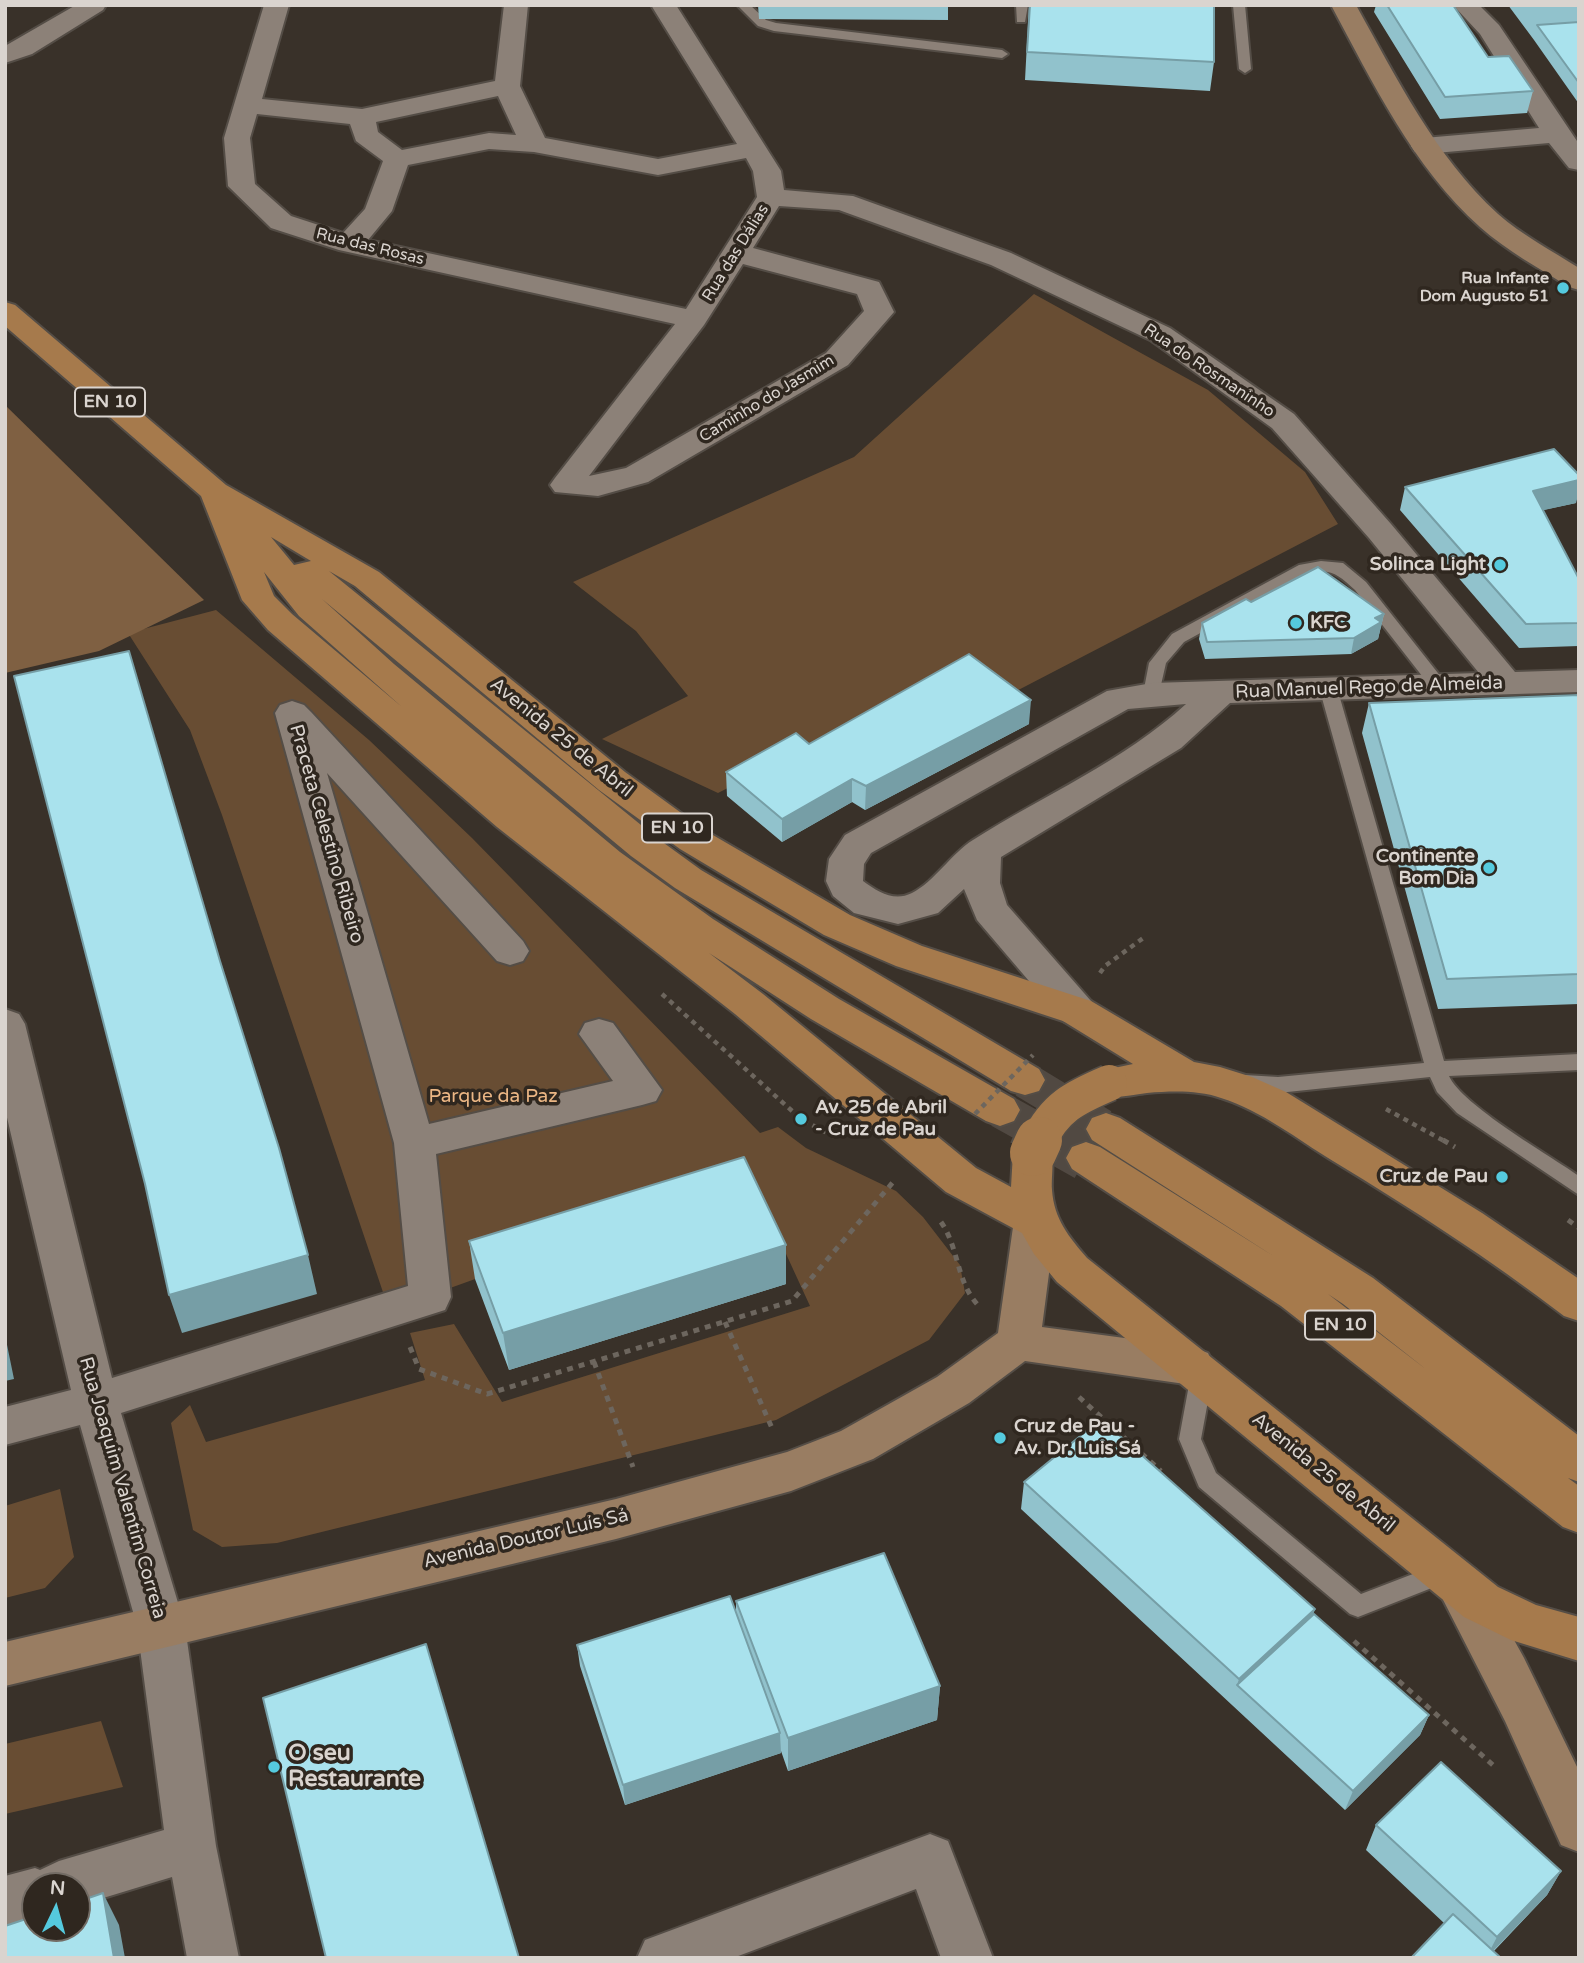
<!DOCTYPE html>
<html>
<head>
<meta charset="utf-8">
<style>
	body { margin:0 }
	#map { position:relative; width:1584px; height:1963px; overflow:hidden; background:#393129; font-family:"Varela Round",sans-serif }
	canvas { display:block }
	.frame { position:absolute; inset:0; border:7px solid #dad4cf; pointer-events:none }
	.north { position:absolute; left:21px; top:1872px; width:70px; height:70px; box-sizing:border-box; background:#2f271f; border:2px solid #736c65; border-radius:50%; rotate:5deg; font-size:19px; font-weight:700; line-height:28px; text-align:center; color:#dad4cf }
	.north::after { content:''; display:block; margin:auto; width:24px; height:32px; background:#55cade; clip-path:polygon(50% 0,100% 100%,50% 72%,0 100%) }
</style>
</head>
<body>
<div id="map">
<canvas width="1584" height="1963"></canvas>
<div class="frame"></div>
<div class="north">N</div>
</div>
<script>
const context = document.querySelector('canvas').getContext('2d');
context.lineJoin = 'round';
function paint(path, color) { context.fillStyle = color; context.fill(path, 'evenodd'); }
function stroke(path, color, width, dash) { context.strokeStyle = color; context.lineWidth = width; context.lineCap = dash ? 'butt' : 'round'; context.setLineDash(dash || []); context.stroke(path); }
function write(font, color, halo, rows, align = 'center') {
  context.font = font + ' "Varela Round",sans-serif'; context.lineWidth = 7; context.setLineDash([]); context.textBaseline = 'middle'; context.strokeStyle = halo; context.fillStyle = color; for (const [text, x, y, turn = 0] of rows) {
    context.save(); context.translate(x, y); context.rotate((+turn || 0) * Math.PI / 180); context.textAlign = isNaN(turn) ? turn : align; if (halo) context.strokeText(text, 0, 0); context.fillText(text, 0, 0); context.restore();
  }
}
paint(new Path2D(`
	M1034,294L1208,390L1305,472L1338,524L1001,699L962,669L718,793L602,739L688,696L636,631L573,582L854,457Z
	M216,610L369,740L472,838L760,1133L778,1127L806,1148L896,1191L923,1217L960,1265L965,1293L929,1340L776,1420L277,1543L222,1547L193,1530L171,1423L190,1405L206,1442L425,1380L410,1333L454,1324L502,1402L810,1306L758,1193L745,1182L389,1310L222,815L190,730L128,633Z
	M60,1489L74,1557L45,1588L5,1598V1506Z
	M101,1721L123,1787L5,1814V1744Z`), '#684d33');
paint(new Path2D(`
	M5,405L204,600L99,651L5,673Z`), '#7f6042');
stroke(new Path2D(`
	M1025,1080L1106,1129
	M1000,1110L1058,1142`), '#514942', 36, [36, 18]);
stroke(new Path2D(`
	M1054,1140L1086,1158`), '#514942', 46, [46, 23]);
const lane = new Path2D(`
	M737,5H750L766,20L776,23L1002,50L1008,54L1002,58L774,31L758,26Z
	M1016,5H1028L1025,22H1017Z
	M1233,5H1245L1251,69L1245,73L1239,69Z
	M1321,561L1343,563L1366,582L1445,682L1448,686L1445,690H1433L1355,590C1339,575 1331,568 1310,573L1184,642L1166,663L1158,698H1146L1143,694L1149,663L1172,634L1299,565Z
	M1329,685L1338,691L1444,1061L1579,1054V1070L1449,1076C1462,1105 1549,1155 1579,1176V1195L1457,1113L1437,1092L1430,1077L1278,1093L1238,1088L1235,1083L1238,1078L1245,1075L1278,1077L1424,1063L1320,691Z
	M1202,1365L1210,1367L1213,1374L1201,1439L1216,1473L1361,1594L1444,1562L1452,1566L1456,1573L1452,1580L1358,1617L1350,1614L1199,1487L1179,1439L1191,1374L1194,1367Z`);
const street = new Path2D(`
	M76,5H106L103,10L32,54L5,63V46Z
	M264,5H289L262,99L362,109L495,81L504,5H528L520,86L545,138L658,159L737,144L651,5H676L781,171L784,190L853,196L1011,253L1170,328L1294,414L1391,524L1515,672L1579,670V692L1230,703L1181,748L1001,857L1000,883L1007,905L1091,1001L1096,1011L1091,1021L1077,1026L1063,1021L977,920L964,889L938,913L898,924L854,913L833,896L826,881L829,859L845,835L1107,691L1152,683L1479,673L1369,538L1272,428L1150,340L991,265L839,210L779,206L753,248L879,282L894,312L848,365L648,482L598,496L555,492L550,485L555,478L675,324L339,250L271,228L228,186L224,138ZM498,96L516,135L489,133L402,150L378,132L376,122ZM257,114L350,124L356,141L383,161L365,209L343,233L291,216L255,184L250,138ZM489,149L534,152L658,175L746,158L753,171L757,197L686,309L368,240L392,211L408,165ZM743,264L857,294L864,311L826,353L626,468L589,476L704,325ZM1186,704C1124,761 1044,795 973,840C952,853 934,882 912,893C894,902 878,892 863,881L864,864L871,853L1128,709Z
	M1453,5H1479L1499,25L1579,144V170L1569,168L1549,143L1424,154L1415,152L1411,146L1415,140L1424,138L1539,128L1480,34Z
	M292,701L304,705L311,712L523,941L529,951L523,961L510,965L497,961L327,773L429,1124L613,1081L579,1034L585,1023L599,1019L613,1023L662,1090L656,1101L642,1105L436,1154L451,1297L445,1310L121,1413L185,1626L216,1846L239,1958H187L172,1877L77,1906V1886H35V1918L5,1927V1876L35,1868L40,1870L59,1861L164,1830L137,1626L80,1425L5,1445V1407L71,1390L5,1109V1009L19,1014L25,1024L112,1378L408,1286L394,1143L275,713L280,705Z
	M930,1834L948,1841L993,1958H941L916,1889L733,1958H637L645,1940Z`);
const secondary = new Path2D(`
	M1331,5H1356C1397,79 1435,156 1498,214C1522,235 1552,251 1579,268V290L1569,287C1539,268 1507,251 1480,227C1413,167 1373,83 1331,5Z
	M1035,1203L1050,1208L1056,1220L1042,1327L1192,1347L1208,1353L1214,1366L1208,1379L1192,1385L1025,1361L969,1403L873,1459L791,1491L616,1539L5,1686V1642L616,1499L787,1452L841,1431L937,1377L998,1333L1014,1220L1020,1208Z
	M1458,1563L1475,1569L1524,1658L1579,1771V1852L1561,1845L1505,1721L1435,1584L1441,1569Z`);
const primary = new Path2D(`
	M5,302L15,305L226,485L379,572L625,772L706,831L850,915L922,946L1091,1001L1194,1062L1220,1067L1252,1077L1286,1092L1482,1213L1579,1279V1321L1564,1316C1490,1259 1412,1209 1333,1161C1297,1139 1262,1111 1221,1098C1198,1090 1172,1091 1147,1093C1129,1095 1113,1100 1095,1094L1089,1083L1095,1072L1133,1064L1063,1021L896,966L824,935L680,849L599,790L355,586L329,571L657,838L701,870L1039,1069L1045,1080L1039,1091L1025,1095L1011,1091L675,888L631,856L322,599L394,664L620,852L713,919L839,999L1014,1099L1020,1110L1014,1121L1000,1126L986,1121L811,1019L709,953L763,994L976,1168L1011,1187L1013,1153L1019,1142L1033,1137L1047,1142C1056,1157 1051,1173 1052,1190C1054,1219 1069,1237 1087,1258L1498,1587L1536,1605L1579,1617V1661L1511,1640L1464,1617L1057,1282L1034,1254L1022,1233L946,1192L735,1014L497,827L268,630L242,600L201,496L5,326ZM271,537L311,561L294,565ZM264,572L299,616L402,707L292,614L274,596Z
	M1106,1113L1120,1118L1373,1278L1579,1436V1482L1568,1478L1579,1486V1533L1563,1527L1281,1306L1072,1169L1066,1158L1072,1147L1086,1142L1100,1147L1275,1257L1092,1140L1086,1129L1092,1118ZM1328,1294L1343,1304L1427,1370Z`);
stroke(lane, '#544d46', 4);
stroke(street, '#544d46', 4);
stroke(secondary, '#544d46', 4);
stroke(primary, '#544d46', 4);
stroke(new Path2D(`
	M1100,973L1105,966L1146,936
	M662,994L801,1119L838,1139
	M1386,1109L1446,1142`), '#6d665e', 4.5, [5, 5]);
stroke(new Path2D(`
	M1443,1140L1455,1147
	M1568,1220L1579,1228
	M941,1222C959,1248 956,1280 977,1304
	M725,1322L772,1428
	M410,1347L419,1369L487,1394L792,1301L894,1181
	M594,1362L633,1467
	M1079,1397L1161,1471
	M1354,1641L1494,1766`), '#6d665e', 5, [6, 6]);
paint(lane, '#8c8178');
paint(street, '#8c8178');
paint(secondary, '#997d62');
paint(primary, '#a67a4c');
const primaryBridgeFar1 = new Path2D(`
	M1038,1142C1055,1107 1074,1098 1109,1083`);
const primaryBridge = new Path2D(`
	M1033,1153L1039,1140`);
stroke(primaryBridgeFar1, '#544d46', 39, []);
stroke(primaryBridge, '#544d46', 50, []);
stroke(new Path2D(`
	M975,1114L1033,1055`), '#6d665e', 4.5, [5, 5]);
stroke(primaryBridgeFar1, '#a67a4c', 36);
stroke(primaryBridge, '#a67a4c', 46);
paint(new Path2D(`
	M758,5H948V20L759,19Z
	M1029,5H1214V62L1210,91L1025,80Z
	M1376,5H1453L1488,57L1533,91L1527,113L1440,119L1374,12Z
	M1508,5H1579V104L1534,40Z
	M1405,487L1576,503L1543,510L1579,579V646L1519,648L1400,510Z
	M1251,602L1384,614L1378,639L1351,654L1205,659L1199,639L1202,623Z
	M1579,695V1004L1438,1009L1362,733L1369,703Z
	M1029,724L865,810L852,802L782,842L727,796L726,772L809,744Z
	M469,1241L786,1284L509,1370L475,1279Z
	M1024,1482L1315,1609L1313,1614L1429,1715L1420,1735L1345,1810L1021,1509Z
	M736,1601L940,1686L937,1720L788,1771L781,1751V1753L625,1805L580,1666L577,1645L736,1612Z
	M1376,1825L1561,1871L1547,1895L1494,1951L1444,1923L1366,1850Z`), '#91c2cc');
paint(new Path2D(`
	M1579,480V492L1576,503L1526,514L1533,491Z
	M1384,614L1378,639L1351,654L1354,638L1375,618Z
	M1031,700L1029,724L865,810L866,786Z
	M852,779V802L782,842V819Z
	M786,1245V1284L509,1370L503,1333Z
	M308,1255L317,1294L182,1333L169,1295Z
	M5,1335L14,1379L5,1381Z
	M1315,1609L1307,1635L1237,1685L1239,1679Z
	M940,1686L937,1720L788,1771V1738Z
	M1429,1715L1420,1735L1345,1810L1353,1791Z
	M780,1733L781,1753L625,1805L623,1785Z
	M1561,1871L1547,1895L1486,1958L1497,1937Z
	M103,1893L119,1925L125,1958H114Z`), '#769ea6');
const building = new Path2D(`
	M1030,5H1214V62L1027,52Z
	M1387,5H1453L1488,57L1509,56L1533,91L1445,97Z
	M1579,22V83L1537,25Z
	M1554,449L1579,475V480L1533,491L1579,579V623L1526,624L1405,487Z
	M1318,567L1384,614L1375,618L1381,622L1354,638L1207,642L1202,623L1246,599L1251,602Z
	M129,651L220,961L279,1148L308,1255L169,1295L145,1184L14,676Z
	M969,654L1031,700L866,786L852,779L782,819L726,772L796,733L809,744Z
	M1579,695V974L1447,979L1369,703Z
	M744,1157L786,1245L503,1333L469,1241Z
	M1101,1419L1315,1609L1239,1679L1024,1482Z
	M884,1553L940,1686L788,1738L736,1601Z
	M730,1596L780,1733L623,1785L577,1645Z
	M1314,1614L1429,1715L1353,1791L1237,1685Z
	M426,1644L519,1958H326L263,1698Z
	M1441,1762L1561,1871L1497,1937L1376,1825Z
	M103,1893L114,1958H5V1926L35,1916V1928H77V1902Z
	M1453,1914L1501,1958H1411Z`);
paint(building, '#a9e2ed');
stroke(building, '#769ea6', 2);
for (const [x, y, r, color] of [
	[1563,288,7,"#55cade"],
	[1500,565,7,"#55cade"],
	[1296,623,7,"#55cade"],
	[1489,868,7,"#55cade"],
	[801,1119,7,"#55cade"],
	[1502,1177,7,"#55cade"],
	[1000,1438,7,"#55cade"],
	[274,1767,7,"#55cade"]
]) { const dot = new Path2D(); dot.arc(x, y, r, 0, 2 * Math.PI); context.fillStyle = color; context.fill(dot); stroke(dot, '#2f271f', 2.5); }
write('16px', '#dad4cf', '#2f271f', [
	["Rua das Rosas",370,247,14],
	["Rua das Dálias",736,253,-58],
	["Rua do Rosmaninho",1209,371,34],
	["Caminho do Jasmim",767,399,-31]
]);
write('bold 16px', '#dad4cf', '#2f271f', [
	["Rua Infante",1549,279],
	["Dom Augusto 51",1549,297]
], 'right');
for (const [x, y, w] of [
	[110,402,70],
	[677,828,70],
	[1340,1325,70]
]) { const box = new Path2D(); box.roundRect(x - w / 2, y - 14.5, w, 29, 5); context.fillStyle = '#2f271f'; context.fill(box); stroke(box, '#dad4cf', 2); }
write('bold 18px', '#dad4cf', null, [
	["EN 10",110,402],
	["EN 10",677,828],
	["EN 10",1340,1325]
]);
write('bold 19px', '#dad4cf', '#2f271f', [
	["Solinca Light",1486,565],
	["KFC",1310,623,"left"],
	["Continente",1475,857],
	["Bom Dia",1475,879],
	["Av. 25 de Abril",815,1108,"left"],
	["- Cruz de Pau",815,1130,"left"],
	["Cruz de Pau",1488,1177],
	["Cruz de Pau -",1014,1427,"left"],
	["Av. Dr. Luis Sá",1014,1449,"left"]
], 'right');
write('19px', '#dad4cf', '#2f271f', [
	["Rua Manuel Rego de Almeida",1369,688,-2],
	["Avenida 25 de Abril",561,738,39],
	["Praceta Celestino Ribeiro",326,834,74],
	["Avenida 25 de Abril",1323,1473,39],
	["Rua Joaquim Valentim Correia",122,1488,74],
	["Avenida Doutor Luís Sá",526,1539,-13]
]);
write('19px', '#ebb684', '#2f271f', [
	["Parque da Paz",493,1097]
]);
write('bold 23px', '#dad4cf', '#2f271f', [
	["O seu",288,1754],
	["Restaurante",288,1780]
], 'left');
</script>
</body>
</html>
